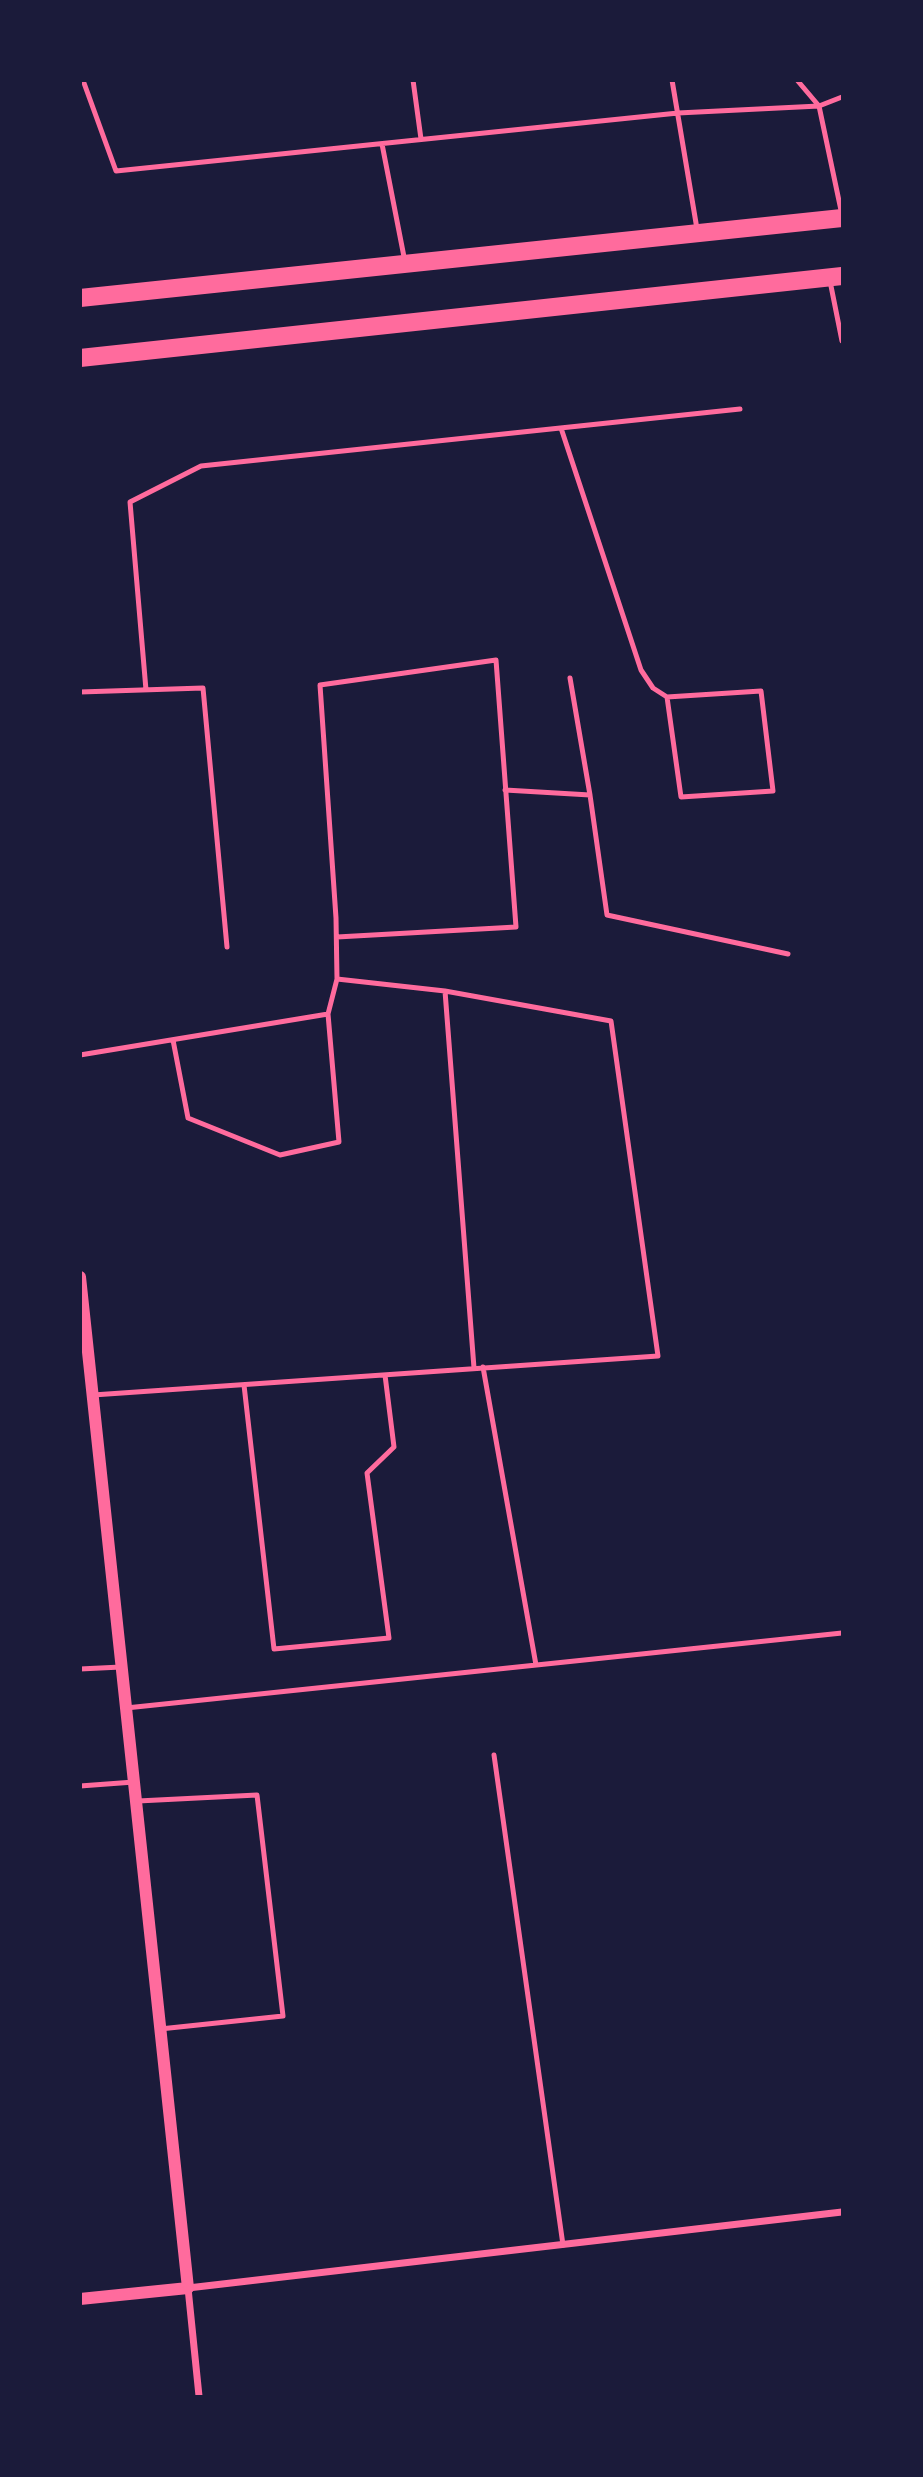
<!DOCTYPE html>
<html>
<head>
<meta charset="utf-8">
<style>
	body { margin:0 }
	#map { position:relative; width:923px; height:2477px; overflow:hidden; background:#1b1b3a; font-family:Jost,sans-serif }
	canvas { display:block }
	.frame { position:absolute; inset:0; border:82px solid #1b1b3a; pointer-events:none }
</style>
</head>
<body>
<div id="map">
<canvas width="923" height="2477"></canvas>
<div class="frame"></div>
</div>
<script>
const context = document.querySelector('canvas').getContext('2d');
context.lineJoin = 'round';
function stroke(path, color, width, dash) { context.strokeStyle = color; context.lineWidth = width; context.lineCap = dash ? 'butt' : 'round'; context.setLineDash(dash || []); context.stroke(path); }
stroke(new Path2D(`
	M413,80L421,139
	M672,80L697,229
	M797,80L819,106L842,97
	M84,83L116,171L678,113L819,106L842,215
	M382,144L405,262
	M830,281L842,341
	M561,428L641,670L653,688L667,697L681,797L773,791L761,691L667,697
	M146,690L130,502L201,466L740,409
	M80,692L203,688L227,947
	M505,790L590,795L570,678
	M590,795L607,915L788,954
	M337,937L516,927L496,660L320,685L336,918L337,979
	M328,1014L337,979L445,991
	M80,1055L328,1014L339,1142L280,1155L188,1118L173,1040
	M483,1367L536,1665
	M244,1385L274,1649L389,1638L367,1473L394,1447L385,1375
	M93,1395L658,1356L611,1021L445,991L474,1368
	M80,1669L121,1667
	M126,1708L842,1633
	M494,1755L563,2245
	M80,1786L134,1782
	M138,1801L257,1795L283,2016L160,2029`), '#ff6b9d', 5);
stroke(new Path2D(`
	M199,2396L188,2288L842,2212`), '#ff6b9d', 7);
stroke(new Path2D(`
	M80,1277L188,2288L80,2299`), '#ff6b9d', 12);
stroke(new Path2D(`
	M80,298L842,218
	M80,358L842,276`), '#ff6b9d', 18);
</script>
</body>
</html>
